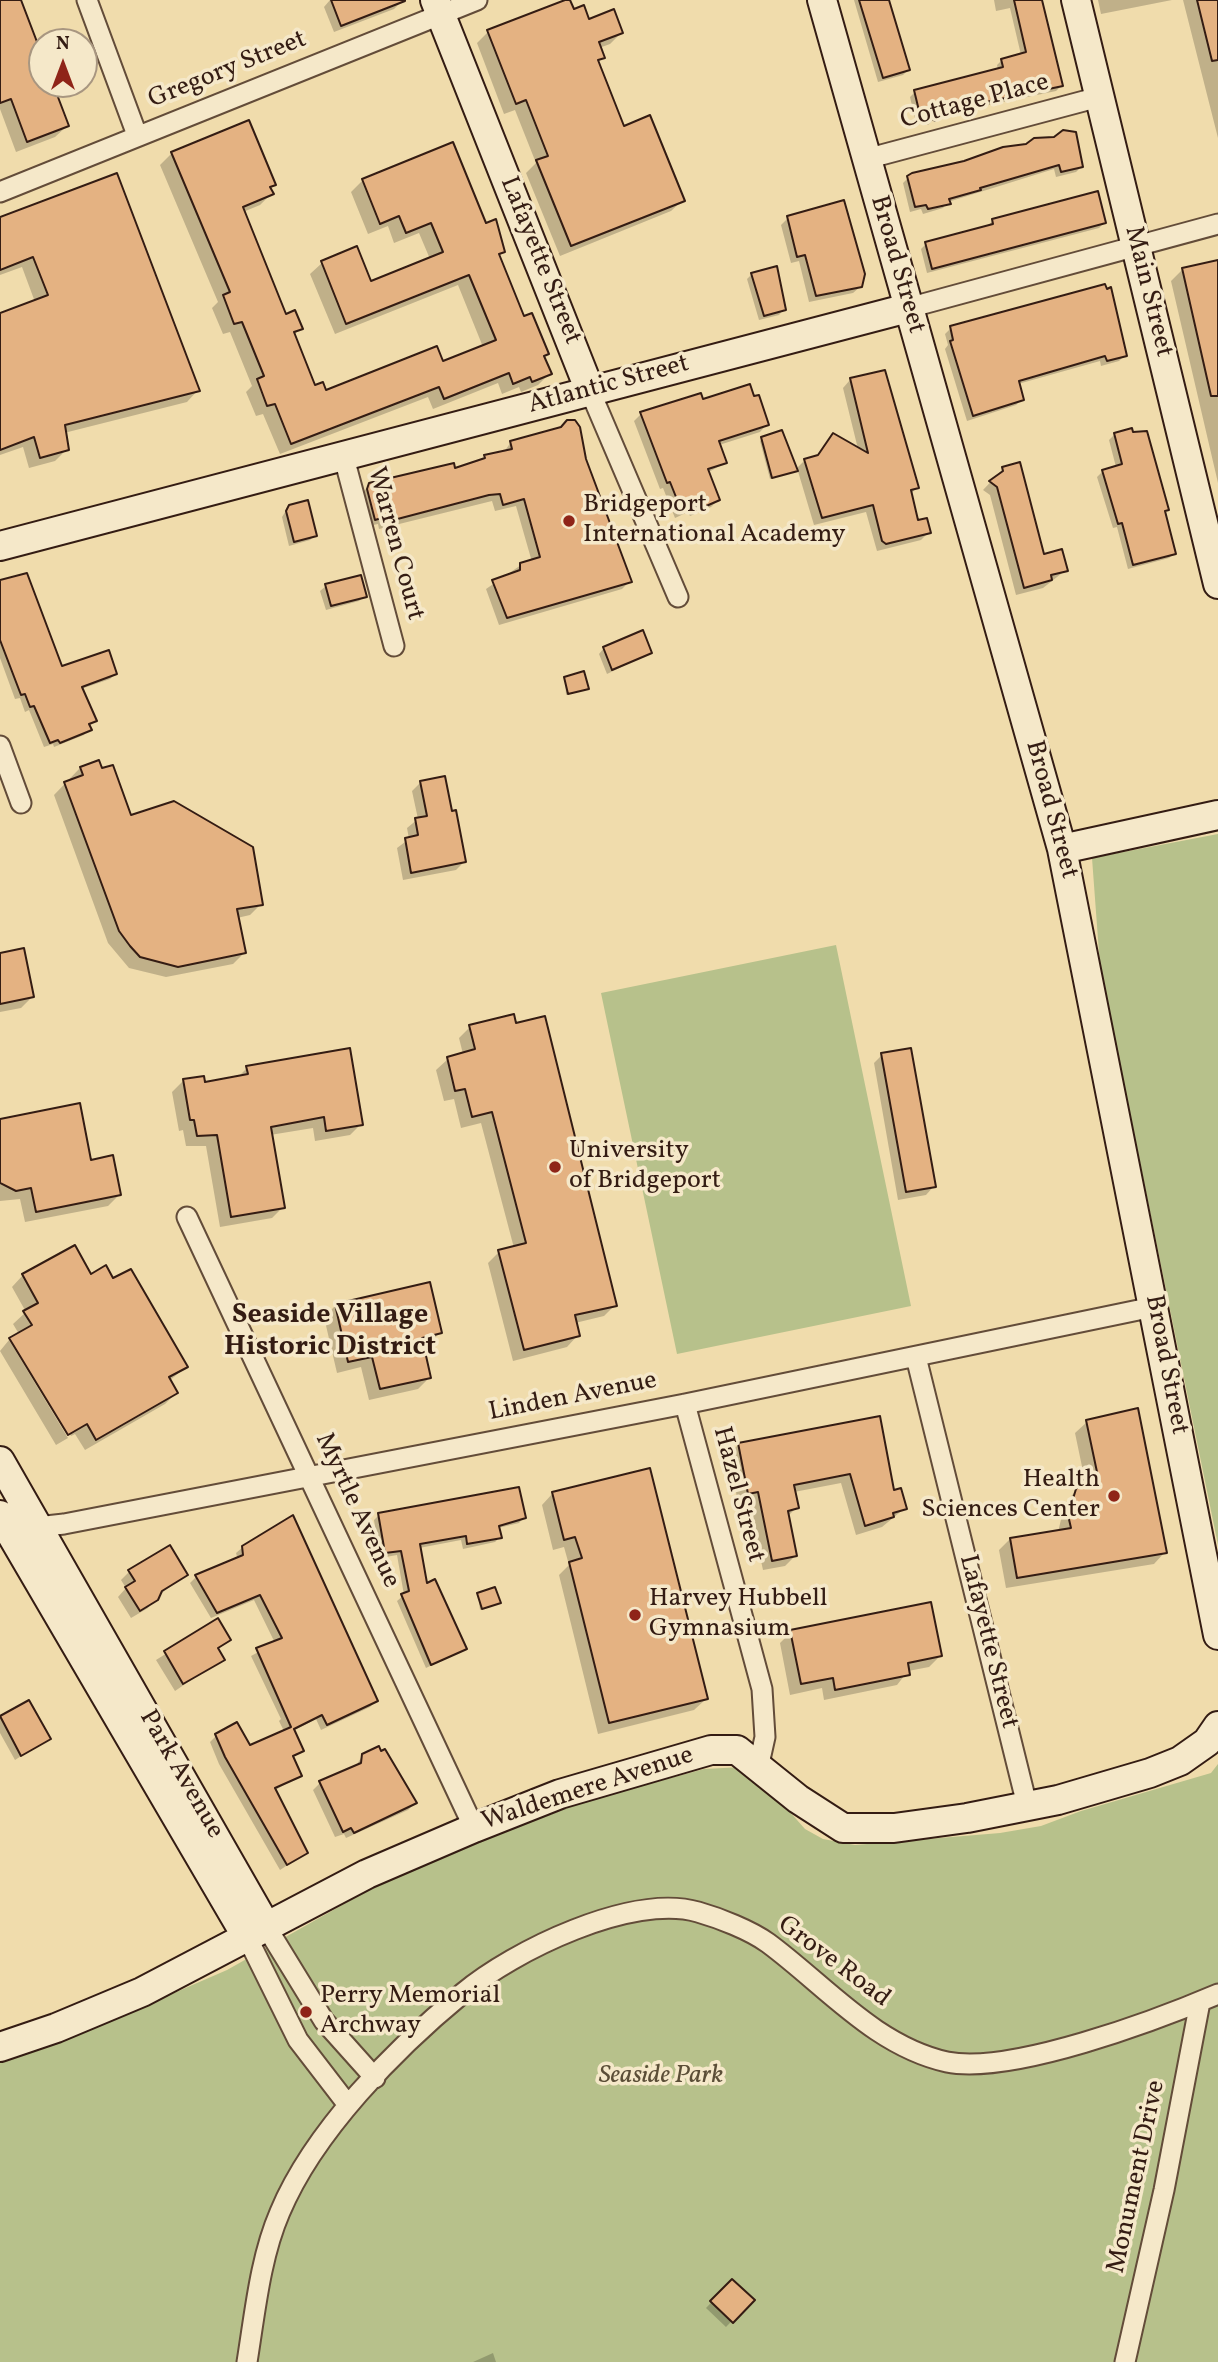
<!DOCTYPE html>
<html>
<head>
<meta charset="utf-8">
<style>
	body { margin:0 }
	#map { position:relative; width:1218px; height:2362px; overflow:hidden; background:#f0dcac; font-family:Vollkorn,serif }
	canvas { display:block }
	.north { position:absolute; left:28px; top:28px; width:70px; height:70px; box-sizing:border-box; background:#f5e8c9; border:2px solid #a89680; border-radius:50%; rotate:0deg; font-size:19px; font-weight:700; line-height:28px; text-align:center; color:#341c13 }
	.north::after { content:''; display:block; margin:auto; width:24px; height:32px; background:#8f2418; clip-path:polygon(50% 0,100% 100%,50% 72%,0 100%) }
</style>
</head>
<body>
<div id="map">
<canvas width="1218" height="2362"></canvas>
<div class="north">N</div>
</div>
<script>
const context = document.querySelector('canvas').getContext('2d');
context.lineJoin = 'round';
function paint(path, color) { context.fillStyle = color; context.fill(path, 'evenodd'); }
function stroke(path, color, width, dash) { context.strokeStyle = color; context.lineWidth = width; context.lineCap = dash ? 'butt' : 'round'; context.setLineDash(dash || []); context.stroke(path); }
function write(font, color, halo, rows, align = 'center') {
  context.font = font + ' Vollkorn,serif'; context.lineWidth = 7; context.setLineDash([]); context.textBaseline = 'middle'; context.strokeStyle = halo; context.fillStyle = color; for (const [text, x, y, turn = 0] of rows) {
    context.save(); context.translate(x, y); context.rotate((+turn || 0) * Math.PI / 180); context.textAlign = isNaN(turn) ? turn : align; if (halo) context.strokeText(text, 0, 0); context.fillText(text, 0, 0); context.restore();
  }
}
paint(new Path2D(`
	M1218,834V1545L1100,966L1092,858Z
	M836,945L911,1306L677,1354L601,993Z
	M1218,1764V2362H0V2060L84,2032L227,1970L383,1882L484,1839L589,1800L704,1769L743,1767L757,1775L805,1829L823,1839L855,1845L1000,1833L1041,1826L1081,1811L1211,1773Z`), '#b7c18b');
paint(new Path2D(`
	M0,0H20L42,60V84H51L67,126L55,137L16,152L0,109Z
	M330,0H400L401,2L394,9L334,32L324,7Z
	M854,0H888L908,70L903,75L878,82Z
	M994,0H1041L1061,86L1056,91L937,116L928,125L923,122L916,123L910,97L915,92L998,70L997,65L1002,60L1021,55L1010,8L996,11Z
	M1098,0H1172L1101,14Z
	M1183,0H1218V138Z
	M573,12L621,33L610,44L599,48L603,57L597,63L623,128L683,200L671,211L560,256L526,173L536,163L515,110L504,114L477,43L488,32Z
	M1004,149L1081,167L1076,172L1056,177L1054,169L948,202L943,208L923,214L921,209L910,212L903,183L908,178Z
	M172,153L274,185L269,189L271,194L260,205L243,212L286,316L301,328L293,336L314,387L325,392L443,363L483,347L458,285L335,334L310,274L322,263L356,249L370,284L430,259L419,233L394,243L388,226L368,234L351,192L363,180L485,225L503,252L498,257L550,373L538,385L521,392L519,387L502,394L498,383L433,409L428,397L280,454L263,414L256,416L246,392L252,386L230,332L223,334L212,308L218,302L160,165Z
	M788,218L861,286L853,293L809,302L799,261L791,263L781,225Z
	M993,220L1104,223L1099,228L927,273L921,249L926,244L988,226Z
	M0,221L198,390L187,402L64,433L67,449L55,461L29,468L23,447L0,455V315L35,302L22,267L0,275Z
	M1218,261V483L1171,281L1183,269Z
	M752,274L784,309L779,315L759,320L747,279Z
	M951,328L1125,355L1119,361L1101,366L1100,361L1018,384L1022,399L1016,405L967,421L945,349L948,345L945,334Z
	M884,372L917,487L910,495L917,522L929,532L921,540L877,551L866,512L814,525L797,468L793,472L770,479L760,441L762,439L795,470L805,460L815,458L834,435L858,449L843,388L850,380Z
	M702,401L767,424L760,432L719,445L725,463L707,473L718,500L711,507L690,516L688,512L675,518L663,488L660,489L634,421L641,414Z
	M1115,434L1174,553L1169,558L1128,569L1117,527L1113,528L1097,477L1103,471L1116,467L1109,440Z
	M578,439L630,581L622,589L499,625L486,589L521,565L532,562L516,506L495,511L492,501L379,529L378,524L368,526L362,493L370,485L454,470L480,462L485,457L504,452L511,442Z
	M1003,469L1043,556L1066,570L1043,588L1016,595L990,495L983,490Z
	M289,506L315,535L310,540L289,546L282,517Z
	M0,584L61,668L115,674L110,679L81,689L94,720L84,735L54,747L53,744L44,747L29,710L25,712L20,698L15,699L0,658Z
	M326,586L365,596L359,601L326,610L320,591Z
	M604,648L650,653L607,674L599,654Z
	M565,678L587,688L566,695Z
	M80,768L130,817L261,904L250,915L237,918L244,953L233,964L166,977L129,968L108,943L54,795Z
	M421,782L464,862L456,870L403,880L397,848L409,839L407,828L418,819L412,791Z
	M0,955L32,997L21,1008L0,1012Z
	M470,1027L615,1305L604,1316L575,1323L578,1335L567,1347L513,1361L488,1263L499,1252L514,1248L481,1123L461,1128L454,1099L444,1101L436,1070L448,1059L463,1054L459,1038Z
	M882,1055L934,1186L926,1195L898,1200L874,1063Z
	M247,1068L361,1124L350,1135L315,1141L313,1128L270,1135L283,1207L272,1218L220,1227L206,1146H186L183,1130L179,1131L172,1092L183,1081L204,1084L237,1078Z
	M0,1120L90,1162L119,1195L108,1206L25,1222L20,1199L0,1201Z
	M23,1275L90,1276L113,1281L186,1367L169,1381L176,1393L165,1404L85,1450L75,1434L71,1436L13,1340H9L19,1334L13,1324L26,1312L12,1287Z
	M336,1305L440,1333L428,1344L422,1345L429,1378L418,1389L369,1400L361,1367L337,1373L324,1317Z
	M9,1340L68,1438L56,1445L0,1351Z
	M879,1418L893,1492L905,1508L882,1527L856,1535L841,1483L794,1492L797,1507L787,1517L795,1556L785,1566L763,1570L748,1501L738,1503L729,1454L739,1444Z
	M1087,1422L1165,1552L1154,1564L1006,1588L999,1550L1010,1539L1058,1532L1065,1503L1085,1481L1075,1433Z
	M553,1493L706,1699L694,1710L598,1734L559,1575L569,1565L564,1547L553,1550L542,1505Z
	M379,1515L524,1517L519,1523L498,1528L500,1537L495,1542L463,1549L461,1540L419,1548L426,1585L465,1649L426,1668L397,1601L404,1595L397,1555L380,1558L374,1520Z
	M243,1547L376,1701L370,1707L321,1730L316,1719L293,1731L302,1750L292,1758L300,1775L274,1791L306,1853L280,1870L219,1764L210,1742L216,1736L250,1747L284,1731L279,1721L281,1719L251,1656L275,1643L254,1600L211,1618L190,1583L196,1577L238,1560L236,1553Z
	M129,1572L186,1575L159,1595L148,1608L131,1618L118,1597L126,1588L121,1580Z
	M478,1594L499,1603L480,1610Z
	M218,1621L229,1640L217,1650L222,1659L175,1691L156,1660Z
	M791,1632L940,1656L929,1667L908,1671L897,1685L824,1700L822,1688L790,1695L780,1643Z
	M28,1703L48,1739L15,1760L0,1733V1718Z
	M363,1755L402,1786L406,1785L415,1803L408,1810L346,1838L344,1834L335,1837L313,1790L320,1783L355,1767Z
	M732,2281L752,2300L726,2327L706,2308Z
	M493,2353L496,2362H473Z`), '#0003');
const building = new Path2D(`
	M0,0H21L42,55V84H53L69,126L27,142L11,99L0,103Z
	M331,0H405V1L341,26Z
	M565,0H570L574,9L584,5L589,19L614,9L623,33L599,42L605,58L598,60L624,126L650,115L685,201L571,246L536,160L548,156L526,100L516,104L487,30Z
	M859,0H889L910,70L883,78Z
	M1014,0H1042L1063,86L943,111L935,121L929,117L921,119L914,90L1003,67L1001,59L1026,52Z
	M1197,0H1218V60L1212,61Z
	M249,120L276,185L270,187L274,194L243,207L286,314L295,310L303,329L294,332L315,385L323,382L326,390L437,346L443,361L496,340L469,275L346,324L321,261L357,246L371,281L443,252L431,223L406,233L399,216L380,224L362,179L453,142L486,223L496,219L505,252L499,254L524,316L532,313L549,354L544,356L552,374L532,382L530,377L513,384L509,373L444,399L439,387L291,444L275,404L267,406L257,379L264,376L242,322L234,324L223,295L230,292L171,152Z
	M1063,130L1076,132L1083,167L1061,172L1059,165L980,188L981,190L949,199L951,204L928,209L926,205L915,207L907,176L912,173L964,161L1003,147L1026,144L1034,138L1054,137Z
	M117,173L200,391L65,425L69,450L40,458L34,437L0,450V313L48,295L33,257L0,270V217Z
	M1098,191L1106,223L932,269L925,242L993,224L992,219Z
	M844,200L865,274L862,287L816,296L805,255L797,257L787,216Z
	M1218,260V396H1211L1182,268Z
	M777,266L786,310L764,316L751,273Z
	M1105,284L1107,289L1111,287L1127,356L1107,361L1105,356L1019,381L1024,400L973,416L950,341L953,340L950,326Z
	M885,370L919,488L911,490L918,520L927,518L931,533L886,544L882,541L873,505L822,518L804,459L818,455L833,433L868,453L850,378Z
	M750,384L754,396L759,395L769,425L719,441L727,463L708,469L720,500L697,510L696,506L682,512L670,482L667,483L640,412L701,393L703,399Z
	M567,420H575L580,427L586,459L632,582L507,618L492,580L520,570V563L540,557L524,499L503,505L500,494L489,495L386,522L385,517L375,520L367,489L369,483L454,463L455,468L485,458L484,455L512,449L510,441L561,427Z
	M1132,428L1133,432L1147,431L1169,510L1165,511L1176,554L1133,565L1122,523L1118,524L1102,470L1122,464L1114,433Z
	M782,430L798,471L772,478L761,437Z
	M1020,462L1044,554L1062,549L1068,571L1051,575L1052,580L1024,588L997,487L989,481L1003,471L1002,467Z
	M308,500L317,536L294,542L286,511L289,505Z
	M27,573L62,666L109,650L117,674L82,687L97,721L89,724L92,730L60,743L58,740L50,743L34,706L30,707L25,694L21,695L0,640V580Z
	M361,575L367,597L331,606L325,584Z
	M643,630L652,653L612,670L603,647Z
	M584,671L589,689L568,694L564,677Z
	M99,760L102,768L113,765L131,815L174,801L253,847L263,905L237,909L246,953L178,967L140,957L130,946L119,931L64,782L83,775L80,767Z
	M445,776L452,811L456,810L466,862L411,873L405,838L418,835L415,818L427,816L420,781Z
	M24,948L34,997L0,1004V953Z
	M514,1014L516,1023L545,1016L617,1306L575,1315L580,1336L524,1350L498,1250L526,1243L492,1112L472,1117L465,1089L455,1091L447,1057L475,1049L469,1025Z
	M350,1048L363,1125L326,1131L324,1117L271,1127L285,1208L231,1217L217,1135L197,1136L194,1120H190L183,1079L204,1076L205,1082L248,1074L246,1066Z
	M911,1048L936,1187L906,1192L881,1053Z
	M80,1103L91,1160L113,1155L121,1195L36,1212L31,1188L16,1191L0,1183V1119Z
	M75,1245L91,1274L106,1265L113,1278L131,1269L188,1367L169,1377L178,1393L96,1440L87,1424L68,1435L9,1338L32,1325L23,1311L38,1303L22,1274Z
	M430,1282L442,1333L422,1338L431,1378L380,1389L372,1357L348,1362L335,1304Z
	M1138,1408L1167,1553L1017,1578L1010,1538L1071,1528L1068,1515L1076,1489L1086,1478L1097,1472L1086,1420Z
	M880,1416L894,1490L901,1488L907,1509L893,1513L894,1517L865,1526L850,1474L794,1485L799,1508L788,1511L797,1556L772,1561L758,1492L748,1494L738,1443Z
	M650,1468L708,1699L609,1723L569,1562L582,1558L575,1537L564,1540L552,1492Z
	M519,1487L526,1518L499,1526L502,1538L467,1544L466,1536L420,1544L427,1583L435,1579L467,1649L431,1665L401,1594L409,1591L401,1551L385,1553L378,1513Z
	M293,1515L378,1701L327,1725L322,1715L294,1729L304,1751L293,1756L302,1776L275,1788L308,1853L287,1865L225,1757L215,1734L237,1722L250,1745L291,1727L256,1648L282,1638L260,1595L217,1613L195,1575L243,1555L242,1546Z
	M170,1545L188,1575L162,1591L158,1600L140,1611L125,1587L135,1581L128,1570Z
	M495,1587L501,1603L482,1609L477,1593Z
	M931,1602L942,1656L908,1663L910,1675L835,1690L833,1678L801,1684L790,1630Z
	M218,1618L231,1640L218,1648L225,1660L183,1684L164,1651Z
	M29,1700L51,1739L21,1756L0,1716Z
	M379,1746L381,1751L385,1749L417,1803L354,1833L351,1828L343,1832L319,1781L361,1763L362,1754Z
	M732,2279L755,2300L733,2323L710,2301Z`);
paint(building, '#e4b282');
stroke(building, '#341c13', 2);
const street = new Path2D(`
	M87,0L137,135
	M866,159L1099,97
	M0,192L477,0
	M908,308L1218,224
	M590,391L678,597
	M343,454L394,646
	M0,746L21,803
	M187,1217L474,1828
	M916,1357L1027,1805
	M685,1404L762,1689L765,1737L759,1764
	M28,1528L64,1524L685,1404L1153,1307
	M267,1928L324,2021L375,2078
	M248,1939L298,2040L348,2105
	M247,2362C255,2313 260,2258 280,2212C314,2131 395,2049 463,1993C513,1951 632,1893 698,1912C719,1918 750,1930 768,1943C825,1985 875,2046 947,2062C1011,2075 1157,2020 1218,1994
	M1125,2362L1164,2190L1200,2002`);
const secondary = new Path2D(`
	M435,0L590,391
	M822,0L1062,849L1218,1635
	M1076,0L1218,584
	M0,546L908,308
	M1062,849L1218,815
	M0,1461L267,1928
	M0,1515L248,1939
	M0,2047L56,2028L142,1992L367,1874L474,1828L560,1794L711,1750H737L798,1799L843,1828H894L967,1818L1058,1800L1150,1773L1180,1761L1207,1742L1218,1726`);
stroke(street, '#634c39', 23);
stroke(secondary, '#341c13', 32);
stroke(street, '#f5e8c9', 19);
stroke(secondary, '#f5e8c9', 28);
for (const [x, y, r, color] of [
	[569,521,7,"#8f2418"],
	[555,1167,7,"#8f2418"],
	[1114,1496,7,"#8f2418"],
	[635,1615,7,"#8f2418"],
	[306,2012,7,"#8f2418"]
]) { const dot = new Path2D(); dot.arc(x, y, r, 0, 2 * Math.PI); context.fillStyle = color; context.fill(dot); stroke(dot, '#f5e8c9', 2.5); }
write('26px', '#341c13', '#f5e8c9', [
	["Gregory Street",228,71,-22],
	["Cottage Place",975,103,-15],
	["Lafayette Street",539,261,68],
	["Broad Street",896,265,74],
	["Main Street",1147,292,76],
	["Atlantic Street",609,386,-15],
	["Warren Court",394,544,75],
	["Broad Street",1050,810,75],
	["Broad Street",1165,1365,79],
	["Linden Avenue",573,1398,-11],
	["Hazel Street",737,1495,75],
	["Myrtle Avenue",356,1511,65],
	["Lafayette Street",987,1642,76],
	["Park Avenue",180,1775,60],
	["Waldemere Avenue",588,1790,-18],
	["Grove Road",833,1963,37],
	["Monument Drive",1138,2177,-78]
]);
write('26px', '#341c13', '#f5e8c9', [
	["Bridgeport",583,506],
	["International Academy",583,536],
	["University",569,1152],
	["of Bridgeport",569,1182],
	["Health",1100,1481,"right"],
	["Sciences Center",1100,1511,"right"],
	["Harvey Hubbell",649,1600],
	["Gymnasium",649,1630],
	["Perry Memorial",320,1997],
	["Archway",320,2027]
], 'left');
write('italic 26px', '#5b4e37', '#f5e8c9', [
	["Seaside Park",661,2077]
]);
write('bold 28px', '#341c13', '#f5e8c9', [
	["Seaside Village",330,1317],
	["Historic District",330,1349]
]);
</script>
</body>
</html>
